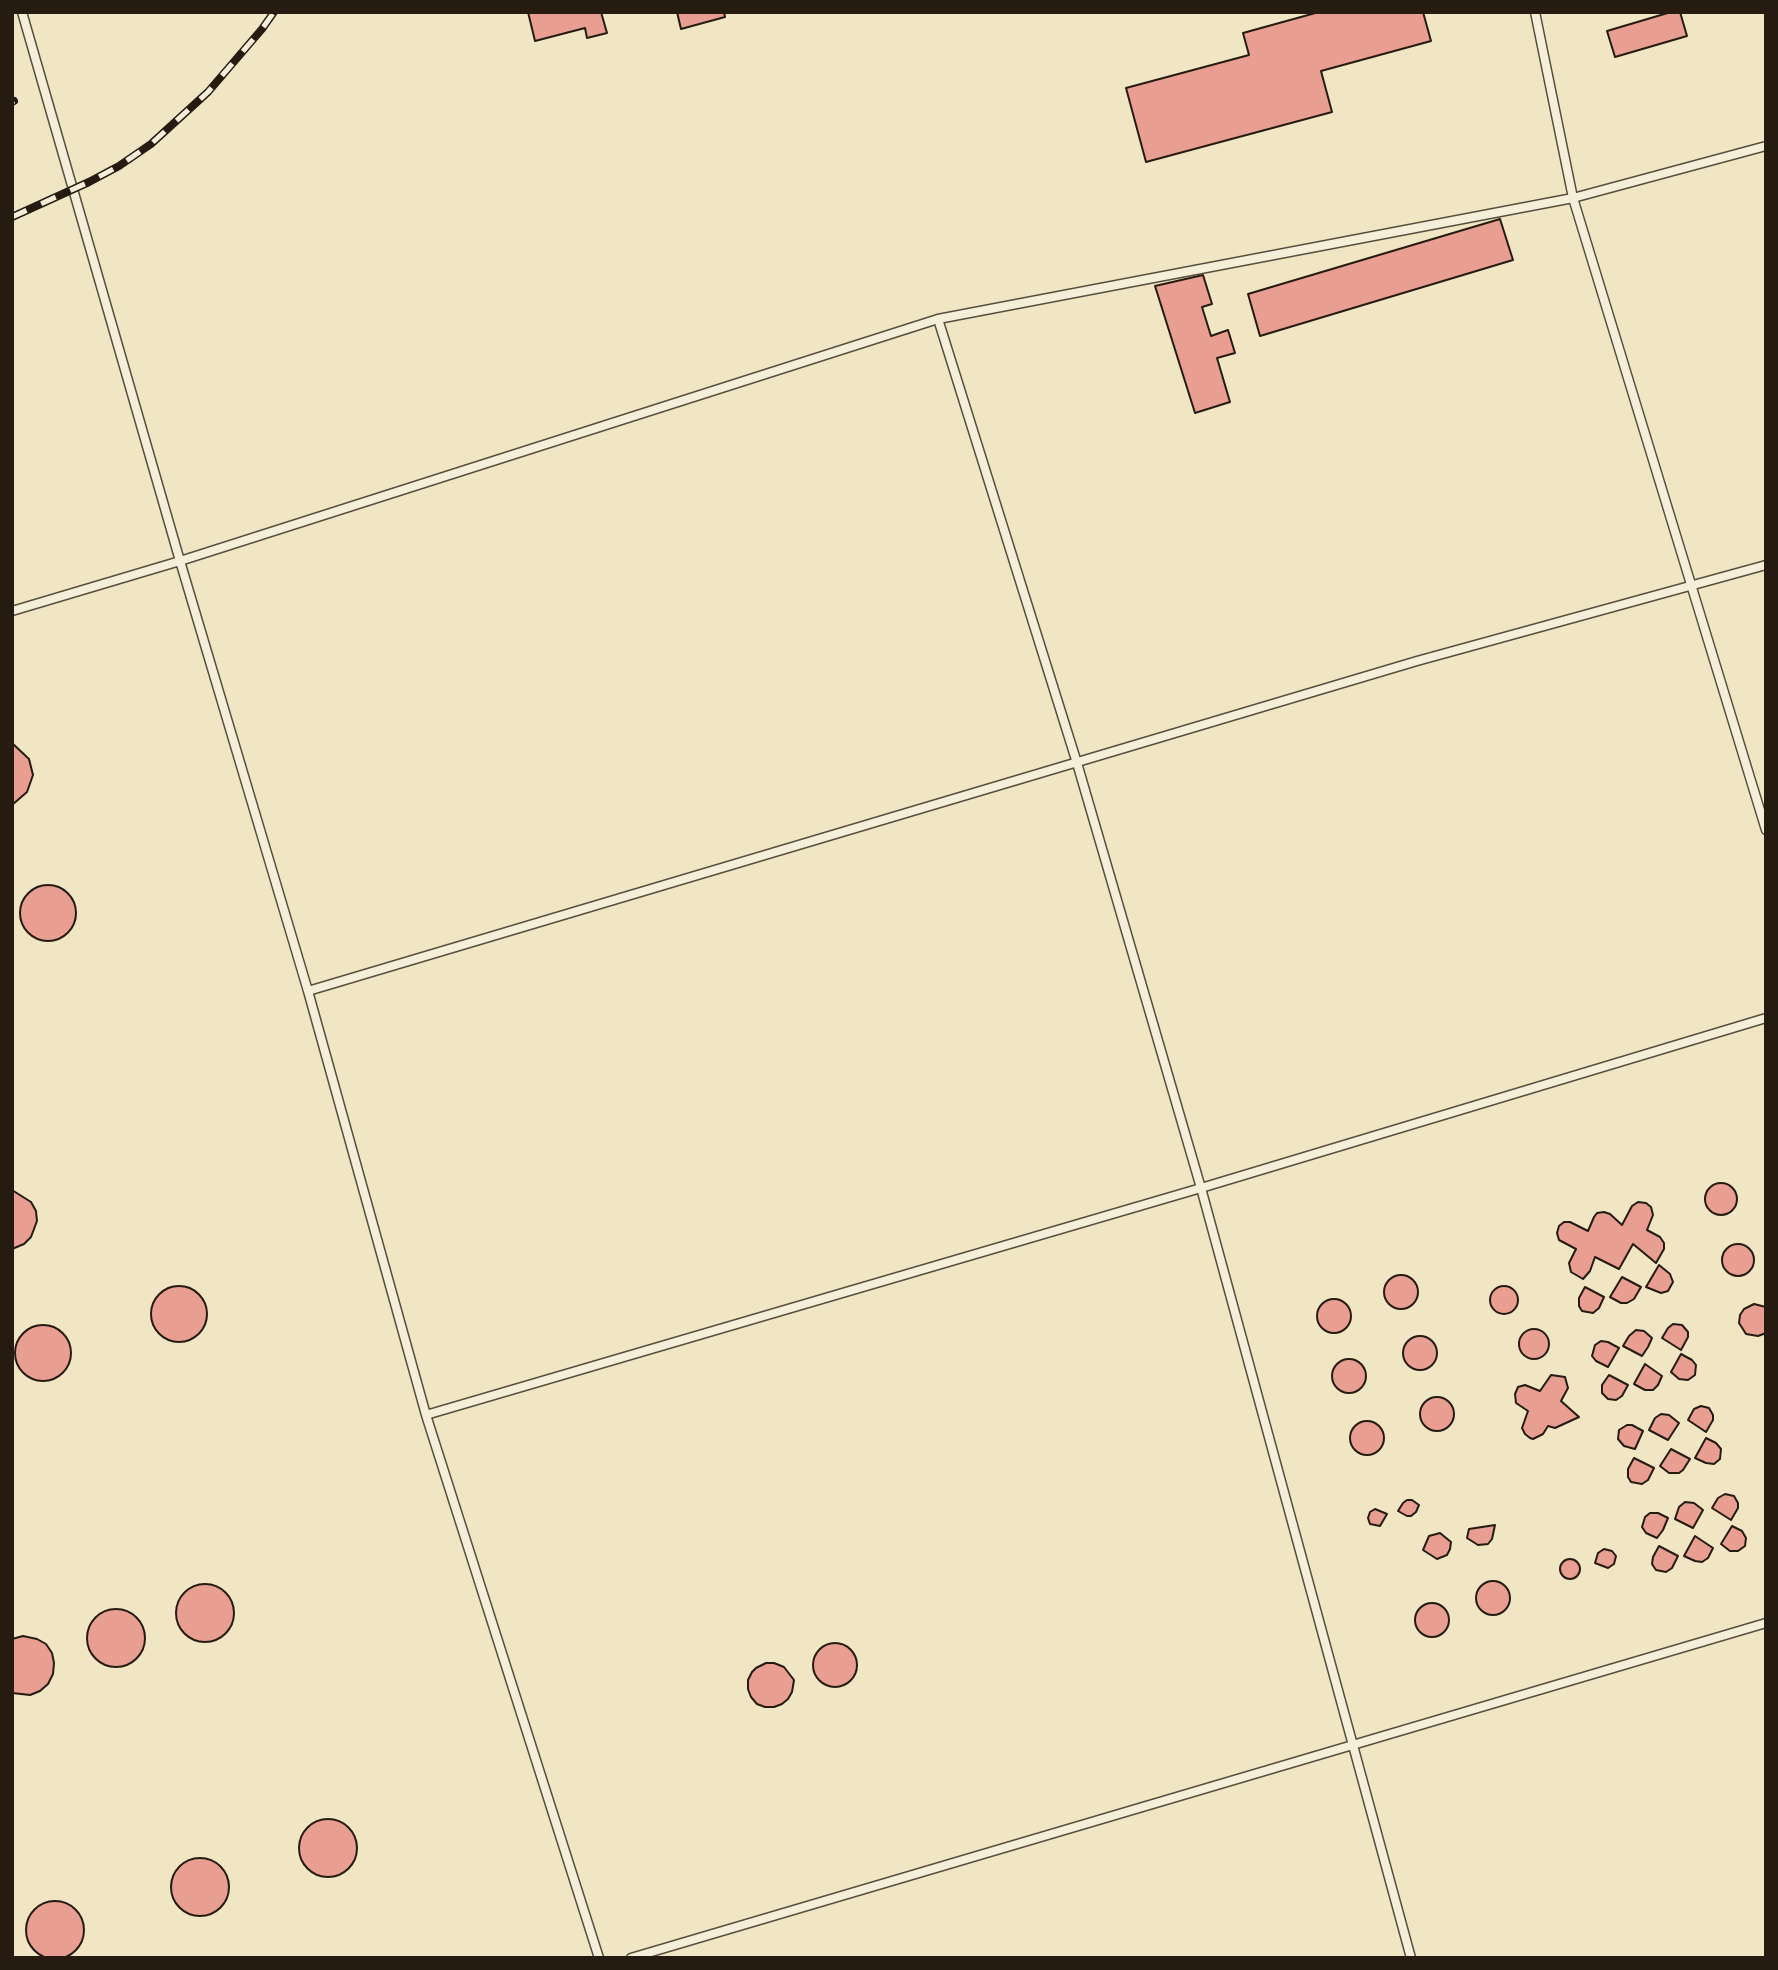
<!DOCTYPE html>
<html>
<head>
<meta charset="utf-8">
<style>
	body { margin:0 }
	#map { position:relative; width:1778px; height:1970px; overflow:hidden; background:#f0e6c4; font-family:"IM FELL DW Pica",serif }
	canvas { display:block }
	.frame { position:absolute; inset:0; border:14px solid #261b11; pointer-events:none }
</style>
</head>
<body>
<div id="map">
<canvas width="1778" height="1970"></canvas>
<div class="frame"></div>
</div>
<script>
const context = document.querySelector('canvas').getContext('2d');
context.lineJoin = 'round';
function paint(path, color) { context.fillStyle = color; context.fill(path, 'evenodd'); }
function stroke(path, color, width, dash) { context.strokeStyle = color; context.lineWidth = width; context.lineCap = dash ? 'butt' : 'round'; context.setLineDash(dash || []); context.stroke(path); }
const building = new Path2D(`
	M528,12H601L607,33L587,38L585,28L535,41Z
	M677,12H724L725,17L681,29Z
	M1319,12H1423L1431,41L1321,71L1332,112L1146,162L1126,88L1249,55L1243,33Z
	M1671,12H1680L1687,36L1615,57L1607,31Z
	M1500,219L1513,260L1260,336L1248,294Z
	M1203,275L1212,304L1202,307L1211,336L1228,330L1235,353L1217,358L1230,402L1195,413L1155,286Z
	M12,743L29,759L33,775L27,792L12,805Z
	M20 913a28 28 0 1 1 56 0a28 28 0 1 1-56 0Z
	M1705 1199a16 16 0 1 1 32 0a16 16 0 1 1-32 0Z
	M12,1190L31,1202L36,1211L37,1221L31,1237L24,1244L12,1249Z
	M1638,1202L1646,1203L1651,1207L1653,1215L1647,1230L1660,1237L1664,1243V1249L1656,1263L1633,1244L1619,1269L1595,1257L1590,1271L1583,1279L1571,1272L1569,1263L1576,1249L1559,1240L1557,1233L1559,1226L1564,1222H1570L1588,1231L1594,1217L1597,1213L1604,1212L1610,1214L1622,1225L1632,1206Z
	M1722 1260a16 16 0 1 1 32 0a16 16 0 1 1-32 0Z
	M1659,1265L1670,1274L1673,1282L1668,1291L1661,1293L1646,1287Z
	M1384 1292a17 17 0 1 1 34 0a17 17 0 1 1-34 0Z
	M1622,1277L1641,1287L1634,1299L1627,1303H1621L1610,1297Z
	M1490 1300a14 14 0 1 1 28 0a14 14 0 1 1-28 0Z
	M151 1314a28 28 0 1 1 56 0a28 28 0 1 1-56 0Z
	M1585,1287L1604,1297L1599,1308L1593,1313L1582,1311L1579,1306V1298Z
	M1317 1316a17 17 0 1 1 34 0a17 17 0 1 1-34 0Z
	M1754,1304L1766,1307V1333L1758,1336L1746,1334L1739,1323L1740,1315L1744,1309Z
	M1673,1324L1682,1325L1688,1332V1337L1681,1350L1662,1338L1668,1328Z
	M15 1353a28 28 0 1 1 56 0a28 28 0 1 1-56 0Z
	M1519 1344a15 15 0 1 1 30 0a15 15 0 1 1-30 0Z
	M1636,1330L1644,1331L1652,1338L1648,1347L1642,1356L1623,1346L1629,1336Z
	M1403 1353a17 17 0 1 1 34 0a17 17 0 1 1-34 0Z
	M1601,1341L1608,1342L1619,1348L1608,1367L1596,1361L1592,1356L1595,1345Z
	M1681,1354L1692,1360L1696,1365L1695,1375L1688,1380L1679,1379L1671,1372Z
	M1332 1376a17 17 0 1 1 34 0a17 17 0 1 1-34 0Z
	M1645,1364L1662,1376L1658,1385L1653,1390H1645L1634,1384Z
	M1551,1375L1565,1377L1568,1388L1561,1401L1579,1417L1555,1428L1548,1426L1543,1434L1533,1439L1530,1438L1525,1434L1522,1428L1528,1411L1516,1403L1515,1394L1518,1387L1525,1385L1540,1391Z
	M1609,1375L1628,1385L1622,1396L1616,1400L1608,1399L1602,1393V1385Z
	M1420 1414a17 17 0 1 1 34 0a17 17 0 1 1-34 0Z
	M1701,1406L1709,1408L1713,1415V1420L1706,1432L1688,1420L1694,1409Z
	M1661,1414L1669,1415L1679,1423L1668,1440L1649,1430L1655,1418Z
	M1350 1438a17 17 0 1 1 34 0a17 17 0 1 1-34 0Z
	M1627,1425H1632L1643,1431L1635,1449L1624,1446L1618,1439L1619,1430Z
	M1706,1438L1716,1443L1721,1449L1720,1459L1714,1464L1706,1463L1695,1458Z
	M1671,1449L1690,1459L1683,1470L1679,1473H1669L1660,1466Z
	M1634,1458L1654,1468L1648,1480L1642,1484L1631,1482L1628,1477V1469Z
	M1725,1494L1734,1496L1738,1503V1508L1731,1520L1712,1508L1718,1498Z
	M1407,1500H1412L1419,1505L1416,1512L1411,1516H1407L1398,1511L1403,1503Z
	M1685,1502L1694,1503L1703,1510L1693,1528L1675,1519L1679,1507Z
	M1375,1509L1387,1514L1380,1526L1370,1524L1368,1518L1370,1512Z
	M1650,1513H1658L1668,1518L1663,1530L1657,1538L1646,1533L1642,1527L1645,1517Z
	M1495,1525L1492,1539L1488,1544L1478,1545L1467,1538L1469,1529Z
	M1732,1526L1742,1531L1746,1538L1745,1546L1738,1551H1730L1721,1544Z
	M1440,1533L1451,1542L1450,1549L1447,1555L1437,1559L1423,1550L1429,1536Z
	M1695,1536L1713,1548L1708,1558L1702,1562L1695,1561L1684,1556Z
	M1659,1546L1678,1556L1672,1568L1666,1572L1656,1570L1652,1564L1653,1557Z
	M1604,1549L1612,1551L1616,1556L1614,1564L1608,1568L1595,1563L1598,1553Z
	M1560 1569a10 10 0 1 1 20 0a10 10 0 1 1-20 0Z
	M1476 1598a17 17 0 1 1 34 0a17 17 0 1 1-34 0Z
	M176 1613a29 29 0 1 1 58 0a29 29 0 1 1-58 0Z
	M1415 1620a17 17 0 1 1 34 0a17 17 0 1 1-34 0Z
	M87 1638a29 29 0 1 1 58 0a29 29 0 1 1-58 0Z
	M23,1636L37,1639L46,1644L52,1653L54,1663L53,1674L48,1684L40,1691L30,1695L12,1693V1639Z
	M813 1665a22 22 0 1 1 44 0a22 22 0 1 1-44 0Z
	M766,1663H774L784,1667L794,1680L792,1692L788,1699L782,1704L774,1707H765L757,1704L751,1697L748,1689V1680L752,1672L756,1668Z
	M299 1848a29 29 0 1 1 58 0a29 29 0 1 1-58 0Z
	M171 1887a29 29 0 1 1 58 0a29 29 0 1 1-58 0Z
	M26 1930a29 29 0 1 1 58 0a29 29 0 1 1-58 0Z`);
paint(building, '#e89e91');
stroke(building, '#261b11', 2);
const lane = new Path2D(`
	M22,12L180,561L308,991L1417,661L1766,565
	M1535,12L1573,198L1766,830
	M938,319L1077,763L1201,1188L1411,1958
	M12,611L180,561L938,319L1573,198L1766,146
	M308,991L426,1415L599,1958
	M426,1415L1201,1188L1766,1018
	M631,1958L1766,1623`);
stroke(lane, '#584e3e', 11);
stroke(lane, '#f5efd9', 8);
const rail = new Path2D(`
	M12,102L14,101
	M12,217L89,182L119,166L151,144L208,92L262,29L274,12`);
stroke(rail, '#261b11', 8);
stroke(rail, '#f5efd9', 5, [16]);
</script>
</body>
</html>
